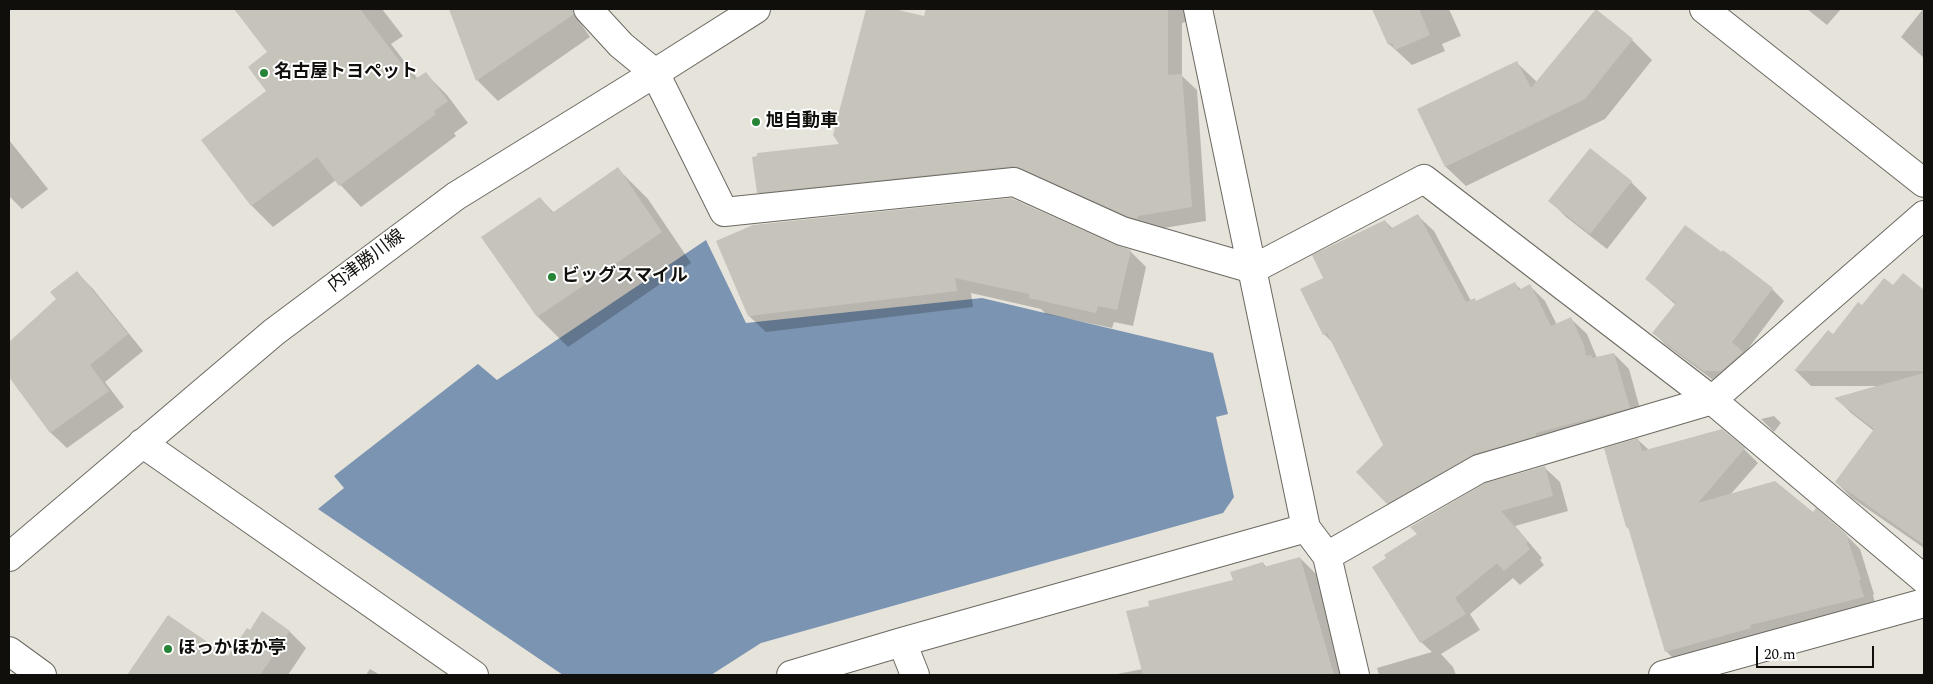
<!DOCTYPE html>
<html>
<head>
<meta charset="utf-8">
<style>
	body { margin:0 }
	#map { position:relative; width:1933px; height:684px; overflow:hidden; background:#e6e3db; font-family:Spectral,serif }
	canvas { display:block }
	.frame { position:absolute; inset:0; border:10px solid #100f0c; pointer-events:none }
	.scale { position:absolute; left:1756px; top:646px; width:118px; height:22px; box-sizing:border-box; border:2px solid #100f0c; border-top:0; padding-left:6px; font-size:15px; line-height:18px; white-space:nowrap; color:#100f0c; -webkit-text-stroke:4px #fff; paint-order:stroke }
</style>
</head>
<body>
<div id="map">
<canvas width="1933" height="684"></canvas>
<div class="frame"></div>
<div class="scale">20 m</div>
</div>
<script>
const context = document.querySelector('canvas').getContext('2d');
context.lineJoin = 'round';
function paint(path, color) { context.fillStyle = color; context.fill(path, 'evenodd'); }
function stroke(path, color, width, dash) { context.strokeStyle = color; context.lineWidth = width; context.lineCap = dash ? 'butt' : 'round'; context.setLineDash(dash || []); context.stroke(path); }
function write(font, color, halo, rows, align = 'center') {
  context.font = font + ' Spectral,"Noto Sans JP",serif'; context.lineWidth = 4; context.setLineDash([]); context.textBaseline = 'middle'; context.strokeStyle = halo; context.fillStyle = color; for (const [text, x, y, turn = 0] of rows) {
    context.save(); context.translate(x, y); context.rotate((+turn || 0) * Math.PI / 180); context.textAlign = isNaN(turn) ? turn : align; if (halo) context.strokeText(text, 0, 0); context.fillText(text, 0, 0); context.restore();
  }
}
paint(new Path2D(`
	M706,240L746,323L982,298L1213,353L1228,414L1216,417L1234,497L1223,513L761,643L711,675H563L318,509L344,488L334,476L478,364L497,380Z`), '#7b94b1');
paint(new Path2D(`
	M236,9H382L403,36L391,44L418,79L426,74L447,95L468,123L454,133L456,136L361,207L336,180L273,227L252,206L202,140L268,91L269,53Z
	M451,9H571L590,37L498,101L478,81Z
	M867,9L903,17H925L927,9H1208L1198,18L1182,23V76L1197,90L1206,221L1152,230L1036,182L773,207L758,192L841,145L835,135Z
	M1374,9H1449L1461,36L1442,44L1445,51L1412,65L1389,44Z
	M1807,9H1841L1827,25Z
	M1923,9H1924V58L1901,37Z
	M1632,40L1652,60L1605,119L1466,186L1446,167L1419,110L1517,63L1537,82Z
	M9,140L48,189L22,209L9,196Z
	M618,169L648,199L691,263L568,347L538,317L540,198L554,213Z
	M1631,182L1647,198L1607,249L1566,217L1550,201Z
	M1418,216L1434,231L1471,301L1477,302L1515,284L1522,290L1530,286L1545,301L1557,325L1571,319L1587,334L1597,358L1614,354L1629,369L1644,423L1550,448L1403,518L1388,503L1385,446L1333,343L1324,334V278L1385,221L1393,229Z
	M1115,246L1130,251L1146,267L1133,326L1114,322L1112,328L1046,314L1041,309L971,293L973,307L766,332L749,316Z
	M1724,252L1772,289L1784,301L1744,354L1717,383L1666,345L1654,333L1676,305L1646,279Z
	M77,273L93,289L143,351L105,382L124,407L67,448L51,433L9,374V344L57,299Z
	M1903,275L1924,291V548L1852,498L1836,482L1874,431L1851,413L1836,398L1877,386H1811L1796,371L1828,332L1833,335L1863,307L1894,286Z
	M1774,416L1781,423L1774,432L1761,419Z
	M1638,440L1649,450L1744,449L1758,463L1730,495L1813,513L1846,535L1860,549L1874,594L1873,595L1877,611L1680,665L1666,651L1630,530L1627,527Z
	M1544,467L1560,482L1568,511L1515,526L1542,558L1540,560L1544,565L1520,585L1513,578L1470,614L1480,630L1441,654L1453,667L1456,675H1379L1377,668L1432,652L1421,642L1374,568Z
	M1300,558L1317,575L1346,675H1112L1143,669L1150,606L1234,581L1263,563L1267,568Z
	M262,613L290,632L306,648L288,675H128L168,617L228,658L250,632Z
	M370,669L380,675H366Z`), '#0003');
paint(new Path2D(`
	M234,9H360L414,80L426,72L448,101L434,111L436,114L339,186L317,157L251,206L201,140L266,91L248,67L267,52Z
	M449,9H573L574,14L476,81Z
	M866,9H894L924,16L926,9H1168V75L1182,74L1192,207L1138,216L1137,219L1127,216L1020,168L1013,166L757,193L752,157L757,156V153L839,144L833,135Z
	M1372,9H1419L1430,35L1395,50L1392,43L1388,45Z
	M1596,9L1633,39L1585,99L1445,167L1417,109L1517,61L1531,88Z
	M1590,148L1632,181L1590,234L1548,201Z
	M618,167L662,232L537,317L481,237L540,197L552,213Z
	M1011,198L1116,245L1131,250L1117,310L1098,306L1096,313L1029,298V294L955,278L957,291L748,316L716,241L753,225Z
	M1418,214L1466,302L1475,298L1476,301L1515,282L1519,290L1530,284L1551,326L1571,317L1584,345L1586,356L1591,355L1592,358L1614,353L1630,408L1536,433V436L1474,454L1387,504L1356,472L1383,445L1327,333L1323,335L1300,289L1323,278L1312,255L1385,220L1390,229Z
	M1685,225L1722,252L1723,250L1773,288L1732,342L1743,352L1721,371H1704L1652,333L1676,303L1645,279Z
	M77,271L128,334L90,365L109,391L50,433L9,377V342L56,299L50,292Z
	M1903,273L1924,290V371H1794L1828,330L1833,334L1858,302L1862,305L1884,278L1893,285Z
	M1924,373V545L1835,482L1874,429L1834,398Z
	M1722,429L1745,448L1698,503L1775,481L1813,512L1816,508L1846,534L1861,580L1859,581L1864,597L1750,625L1751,628L1665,652L1628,527H1626L1604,448L1638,438L1642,451Z
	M1545,466L1553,496L1501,511L1528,542L1526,544L1530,549L1504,571L1497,563L1455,598L1466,614L1420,643L1372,567L1386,558L1384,555L1417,534L1410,527L1485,483Z
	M1300,557L1334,675H1143L1126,611L1149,606L1148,601L1233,580L1230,572L1263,562L1264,567Z
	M262,611L290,631L260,675H127L168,615L228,656L247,628L250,630Z`), '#c6c3bb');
const street = new Path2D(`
	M588,9L621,45L655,73L724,212L1014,182L1122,231L1253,269L1424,179L1712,400L1924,579
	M1198,9L1306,528L1327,556L1355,675
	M1327,556L1479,469L1712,400L1924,215
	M902,642L915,675
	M9,651L42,675
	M791,675L902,642L1306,528
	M1663,675L1924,603`);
const secondary = new Path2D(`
	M1704,9L1924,183
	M142,443L474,675
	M9,557L274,332L456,196L655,73L756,9`);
stroke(street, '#6b6961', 30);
stroke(secondary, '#6b6961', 30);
stroke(street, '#fff', 28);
stroke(secondary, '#fff', 28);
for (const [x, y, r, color] of [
	[264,73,5,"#288435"],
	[756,122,5,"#288435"],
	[552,277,5,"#288435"],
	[168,649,5,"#288435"]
]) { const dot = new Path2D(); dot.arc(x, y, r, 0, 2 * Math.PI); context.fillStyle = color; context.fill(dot); stroke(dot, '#fff', 2); }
write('bold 18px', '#100f0c', '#fff', [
	["名古屋トヨペット",274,73],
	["旭自動車",766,122],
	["ビッグスマイル",562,277],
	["ほっかほか亭",178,649]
], 'left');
write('18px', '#100f0c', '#fff', [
	["内津勝川線",367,262,-37]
]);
</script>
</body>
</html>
